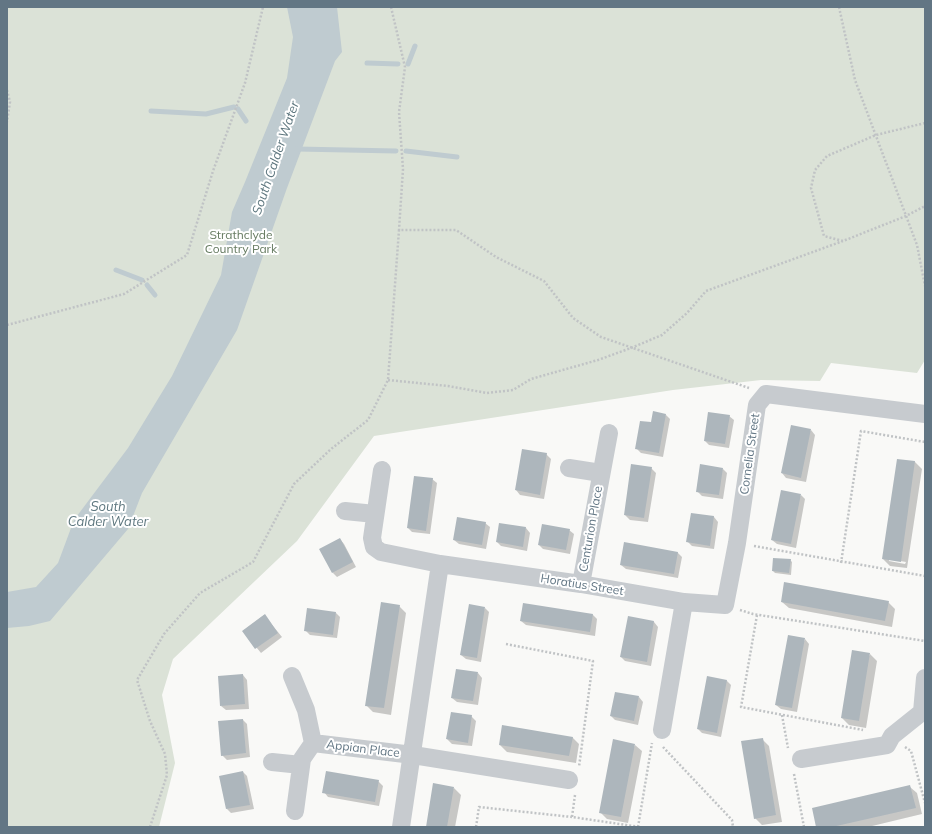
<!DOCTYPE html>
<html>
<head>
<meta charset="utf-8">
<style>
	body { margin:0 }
	#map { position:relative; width:932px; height:834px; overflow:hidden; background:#f9f9f7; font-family:Mulish,sans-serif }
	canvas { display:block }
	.frame { position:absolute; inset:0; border:8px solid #627684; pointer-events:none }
</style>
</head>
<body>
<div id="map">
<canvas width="932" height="834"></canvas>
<div class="frame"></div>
</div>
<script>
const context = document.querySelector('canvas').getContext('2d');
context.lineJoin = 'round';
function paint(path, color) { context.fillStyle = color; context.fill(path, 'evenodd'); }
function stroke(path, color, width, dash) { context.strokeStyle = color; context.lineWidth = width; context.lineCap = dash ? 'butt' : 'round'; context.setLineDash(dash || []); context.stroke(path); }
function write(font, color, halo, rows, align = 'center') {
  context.font = font + ' Mulish,sans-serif'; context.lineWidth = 4; context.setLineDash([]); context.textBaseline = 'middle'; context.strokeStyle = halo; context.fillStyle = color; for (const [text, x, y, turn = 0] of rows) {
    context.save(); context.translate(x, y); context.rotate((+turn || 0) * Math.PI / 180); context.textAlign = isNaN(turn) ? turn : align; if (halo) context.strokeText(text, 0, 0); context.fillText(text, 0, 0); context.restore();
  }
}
paint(new Path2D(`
	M7,7H925V360L917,373L831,363L820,381L761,380L673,390L374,436L297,541L173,659L162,695L175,763L159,827H7Z`), '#dbe2d7');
paint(new Path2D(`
	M287,7H337L342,52L335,61L287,188L237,330L142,493L128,529L50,621L29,626L7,628V592L36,587L58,563L74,520L128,448L172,376L221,275L232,212L245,182L287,78L293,37Z`), '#bfcbd0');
paint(new Path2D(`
	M666,415L670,419L663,457L641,453L636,448L651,423Z
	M729,416L734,420L729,448L709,445L705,441Z
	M811,430L815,435L806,482L786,478L782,473Z
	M546,454L551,459L544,499L520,495L516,490Z
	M898,460L915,462L922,469L907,568L890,566L883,559ZM889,559L906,562L905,564L889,561Z
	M651,468L656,473L648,522L630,520L625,515Z
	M723,469L727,473L723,499L702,496L697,491Z
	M432,479L437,483L430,534L412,532L408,528Z
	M801,495L805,499L796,548L777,544L772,540Z
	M692,514L714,517L718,522L714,549L692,546L687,541Z
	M485,523L490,527L486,549L459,544L454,540Z
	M526,528L530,533L527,551L501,546L497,542Z
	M569,530L574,534L570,554L543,549L539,545Z
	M340,539L344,544L356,567L337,577L333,573Z
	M677,552L682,557L678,578L626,569L621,565Z
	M790,560L792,562L791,575L775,573L773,571Z
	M782,602H888L895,609L892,627L789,608Z
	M399,606L406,613L391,715L373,712L366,705Z
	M485,608L489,612L481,662L466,659L461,655Z
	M336,613L340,617L337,638L310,635L305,630Z
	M264,615L282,637L261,653L243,631Z
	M593,615L597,619L595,636L526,625L521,621Z
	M629,618L654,622L658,627L651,666L625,661L621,657Z
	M805,639L809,644L797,712L781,709L776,705Z
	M870,654L877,661L866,728L849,725L842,718Z
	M478,673L482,678L478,705L457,702L452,698Z
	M243,675L247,680L249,709L226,710L221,706Z
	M708,677L727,681L731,685L721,737L702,733L698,729Z
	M639,697L643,702L638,725L615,720L611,716Z
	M471,716L476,721L472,746L452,744L447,739Z
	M243,720L247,724L250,757L227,760L222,755Z
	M572,737L579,744L576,763L507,752L500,745Z
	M762,739L769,746L782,822L762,825L755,818Z
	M635,745L642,751L628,823L607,819L600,812Z
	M243,772L247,776L254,809L231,813L227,809Z
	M378,781L383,786L379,806L328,797L324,792Z
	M910,787L917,793L922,814L868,827H817Z
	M454,788L461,795L455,827H427Z`), '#0003');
stroke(new Path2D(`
	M367,63L398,64
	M408,64L415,46
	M238,109L246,121
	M151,111L206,114L234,107
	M297,149L396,151
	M406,151L457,157
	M116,270L142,280
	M147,285L155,295`), '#bfcbd0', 5);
paint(new Path2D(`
	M653,411L666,414L659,453L635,449L640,421L651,422Z
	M708,412L730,415L725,444L704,441Z
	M791,425L811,429L801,478L781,473Z
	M522,449L547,453L540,495L515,490Z
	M897,459L915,461L901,562L882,559Z
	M631,464L652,467L644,518L624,515Z
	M700,464L723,468L719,495L696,492Z
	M414,476L433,478L426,531L407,528Z
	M781,490L801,494L791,544L771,540Z
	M691,513L714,516L710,546L686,542Z
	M457,517L486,522L482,545L453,540Z
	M499,523L526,527L523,547L496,542Z
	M542,524L570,529L566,550L538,545Z
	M340,538L353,562L332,573L319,549Z
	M624,542L678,552L674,574L620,565Z
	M773,558L791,559L789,573L772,571Z
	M784,582L889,601L885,621L781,602Z
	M381,602L400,605L384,708L365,706Z
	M523,603L593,614L590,632L520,621Z
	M469,604L485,607L477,658L460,655Z
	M307,608L336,612L333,635L304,631Z
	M265,614L278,633L255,649L242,631Z
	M628,616L654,621L647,662L620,657Z
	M788,635L805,638L792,708L775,705Z
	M852,650L870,653L859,721L841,718Z
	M456,669L478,672L473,701L451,698Z
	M243,674L245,704L220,706L218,676Z
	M707,676L727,680L717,733L697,729Z
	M615,692L639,696L634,721L610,716Z
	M451,712L472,715L468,743L446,739Z
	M243,719L246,753L221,756L218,721Z
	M502,725L573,737L569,756L499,745Z
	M763,738L776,815L754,819L741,741Z
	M613,739L635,744L621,817L599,813Z
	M243,771L250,805L226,809L219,776Z
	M326,771L379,780L375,802L322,793Z
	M433,783L454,787L447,827H426Z
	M910,785L916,808L832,827H816L812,808Z`), '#adb6bc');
stroke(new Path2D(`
	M391,7L405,67L399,112L403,169L399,230
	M839,7L855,80L917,245L925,286
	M7,90L10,102L7,122
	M925,123L876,135L827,156L815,170L811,188L824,236L843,241L906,216L925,206
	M7,325L124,294L187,255L213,171L245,83L263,7
	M388,380L448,386L487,393L513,390L531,379L598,360L631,348L662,335L687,313L706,291L843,241
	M754,546L925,576
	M841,563L861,431L925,442
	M740,610L753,614L925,641
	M757,615L741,707L863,730
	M506,644L593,661L579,767
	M782,715L788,748
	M663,747L732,820L733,827
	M905,747L911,751L925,803
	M794,774L804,827
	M575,795L572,817L640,827
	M150,827L167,775L165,754L150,721L137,680L164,634L200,593L253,562L294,484L331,449L368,420L388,380L399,230H456L496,257L544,281L573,318L601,337L749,388
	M476,827L479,807L572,817
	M638,827L652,743`), '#c0c3c5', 2.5, [2, 2]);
stroke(new Path2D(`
	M569,468L601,473
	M382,470L372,538L374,547L381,552L440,564
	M345,511L375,514
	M581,584L609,433
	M292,676L306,710L313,743L413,755L569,780
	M662,730L684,602
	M801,759L887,745L892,736L922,712L925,678
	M272,762L301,765
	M295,811L302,759L313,743
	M401,827L440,564L581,584L684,602L725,605L737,543L757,405L766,394L925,414`), '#c7cbcf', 18);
write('12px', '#667b61', '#fff', [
	["Strathclyde",241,235],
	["Country Park",241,249]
]);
write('12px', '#627684', '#fff', [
	["Cornelia Street",750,454,-82],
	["Centurion Place",591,529,-80],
	["Horatius Street",582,585,9],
	["Appian Place",363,749,7]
]);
write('italic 13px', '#5d767e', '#fff', [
	["South Calder Water",276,158,-71],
	["South",108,507],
	["Calder Water",108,522]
]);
</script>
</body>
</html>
